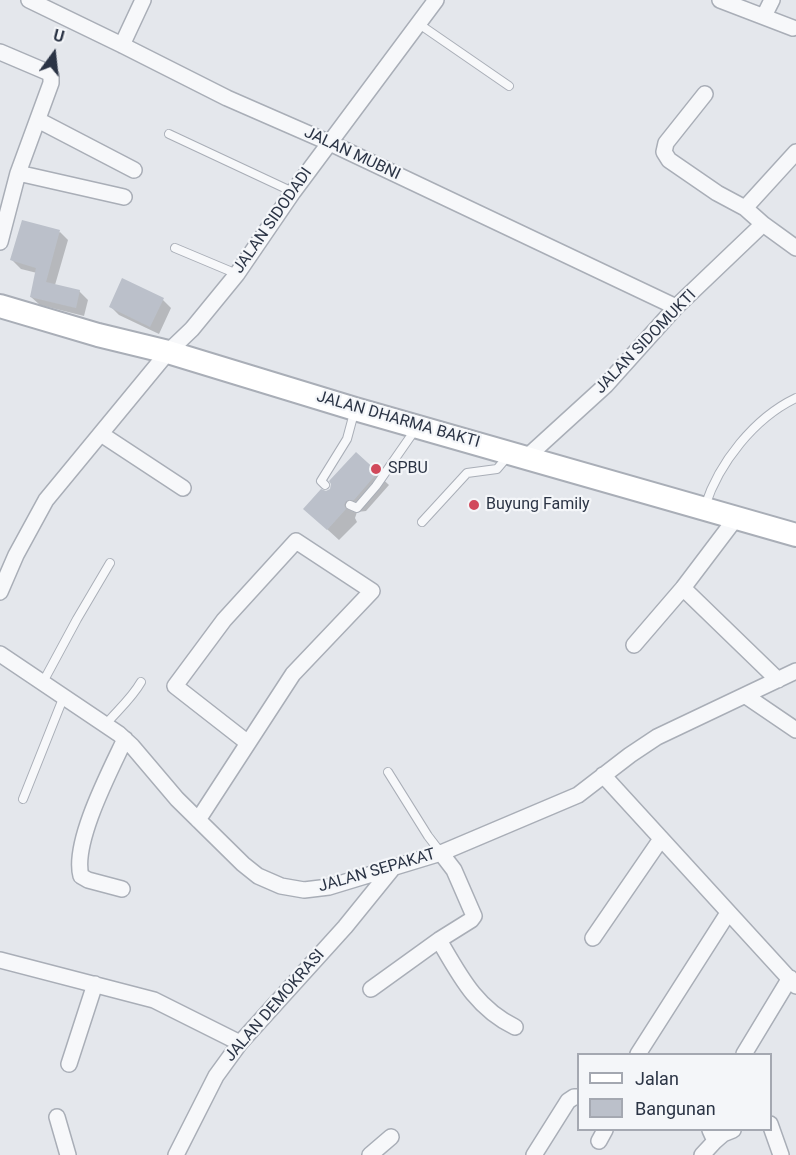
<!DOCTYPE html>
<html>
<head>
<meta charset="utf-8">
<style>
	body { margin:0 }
	#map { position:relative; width:796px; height:1155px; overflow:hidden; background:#e4e7ec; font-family:Roboto,sans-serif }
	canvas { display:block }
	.legend { position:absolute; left:577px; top:1053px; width:195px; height:78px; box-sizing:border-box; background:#f4f6f9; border:2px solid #a4a8b1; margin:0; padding:8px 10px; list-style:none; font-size:18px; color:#2b3445 }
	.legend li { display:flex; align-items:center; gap:12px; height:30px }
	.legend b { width:30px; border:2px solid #a4a8b1 }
	.north { position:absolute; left:24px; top:24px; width:60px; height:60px; -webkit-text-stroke:4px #f4f6f9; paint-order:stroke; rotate:15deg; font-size:16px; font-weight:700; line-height:24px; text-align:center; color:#2b3445 }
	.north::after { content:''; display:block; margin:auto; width:21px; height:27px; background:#2b3445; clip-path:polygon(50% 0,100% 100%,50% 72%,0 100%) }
</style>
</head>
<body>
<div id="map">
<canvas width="796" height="1155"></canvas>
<ul class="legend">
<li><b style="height:8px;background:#fff"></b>Jalan</li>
<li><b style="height:16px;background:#bbc0ca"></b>Bangunan</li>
</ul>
<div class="north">U</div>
</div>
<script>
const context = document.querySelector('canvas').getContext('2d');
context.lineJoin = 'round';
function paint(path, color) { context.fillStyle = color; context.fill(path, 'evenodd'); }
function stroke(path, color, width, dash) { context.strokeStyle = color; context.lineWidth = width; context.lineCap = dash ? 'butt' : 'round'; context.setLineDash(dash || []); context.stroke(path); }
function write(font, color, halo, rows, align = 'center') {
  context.font = font + ' Roboto,sans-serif'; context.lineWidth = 4.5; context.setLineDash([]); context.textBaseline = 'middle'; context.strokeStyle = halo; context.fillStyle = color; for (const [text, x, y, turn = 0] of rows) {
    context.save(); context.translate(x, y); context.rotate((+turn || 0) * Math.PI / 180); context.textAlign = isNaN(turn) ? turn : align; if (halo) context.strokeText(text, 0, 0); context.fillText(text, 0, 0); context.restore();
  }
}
paint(new Path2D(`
	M60,232L68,240L55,285L79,291L88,300L84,316L40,305L31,297L37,273L21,269L12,260Z
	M163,300L171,308L159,334L119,315L110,306Z
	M356,454L389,485L366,511L357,512L355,518L357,522L339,540L317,520L326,492L331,490Z`), '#0003');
paint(new Path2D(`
	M22,220L60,230L46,282L80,290L76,308L30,297L36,268L10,260Z
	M122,278L164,298L150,327L109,307Z
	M356,452L378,472L354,500L346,501L344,505L346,509L327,530L303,509L321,489L326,491L330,489L331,484L329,481Z`), '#bbc0ca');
const service = new Path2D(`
	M419,24L509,86
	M169,134L293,192
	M175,248L237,274
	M325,485L321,481L347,439L354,413
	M350,505L357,508L376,486L415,430
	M705,506C719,463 754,418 796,398
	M422,522L467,473L497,469L508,456
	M43,682L77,619L110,563
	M106,724C117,711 132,698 141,682
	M388,772L428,836L441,853
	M23,799L64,696`);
const minor = new Path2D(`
	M29,0L122,45L227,98L330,143L676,307
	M720,0L793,28
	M764,16L772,0
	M122,45L143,0
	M0,52L47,72L51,76V83L18,173L0,242
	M705,94L666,143L664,152L669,160L717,193L745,208
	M38,120L134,170
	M18,173L124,197
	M763,224L796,248
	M101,434L183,488
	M527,457L606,385L676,307L763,224L745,208L796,152
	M683,588L778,680
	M0,592L16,555L46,500L168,352L192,329L237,274L293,192L436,0
	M634,645L683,588L736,518
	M0,654L119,734L132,746L177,799L243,864L258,876L281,886L304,890L329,887L441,853L578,795L630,755L657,737L796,671
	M746,696L796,730
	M603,775L796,986
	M198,820L293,674L372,591L296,541L224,620L175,686L248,743
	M122,889L88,880L81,876C72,843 110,771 125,739
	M593,938L661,839
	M439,940C460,976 476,1008 515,1027
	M0,960L154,1000L240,1043
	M371,989L439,940L471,920L474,916L454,870L441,853
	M638,1054L728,913
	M744,1054L790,978
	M69,1064L95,984
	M57,1117L68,1155
	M770,1124L781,1155
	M710,1130L715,1141L723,1134L733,1130
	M599,1141L605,1130
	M176,1155L216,1076L240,1043L345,927L392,869
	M370,1155L391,1137
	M534,1155L568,1101L574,1097H578
	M702,1155L715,1141`);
const secondary = new Path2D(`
	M0,306L98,335L168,352L355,409L796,535`);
stroke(service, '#a9aeb7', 10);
stroke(minor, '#a9aeb7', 18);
stroke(secondary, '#a9aeb7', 26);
stroke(service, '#f7f8fa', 8);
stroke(minor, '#f7f8fa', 15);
stroke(secondary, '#fff', 22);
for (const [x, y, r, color] of [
	[376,469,6,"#d1495b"],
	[474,505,6,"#d1495b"]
]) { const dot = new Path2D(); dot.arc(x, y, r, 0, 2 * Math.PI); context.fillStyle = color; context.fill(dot); stroke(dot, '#f4f6f9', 2); }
write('16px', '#2b3445', '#f4f6f9', [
	["JALAN MUBNI",352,154,25],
	["JALAN SIDODADI",273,221,-55],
	["JALAN SIDOMUKTI",646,342,-46],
	["JALAN DHARMA BAKTI",398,420,16],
	["JALAN SEPAKAT",377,871,-16],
	["JALAN DEMOKRASI",275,1006,-49]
]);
write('16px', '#2b3445', '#f4f6f9', [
	["SPBU",388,469],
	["Buyung Family",486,505]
], 'left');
</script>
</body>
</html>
